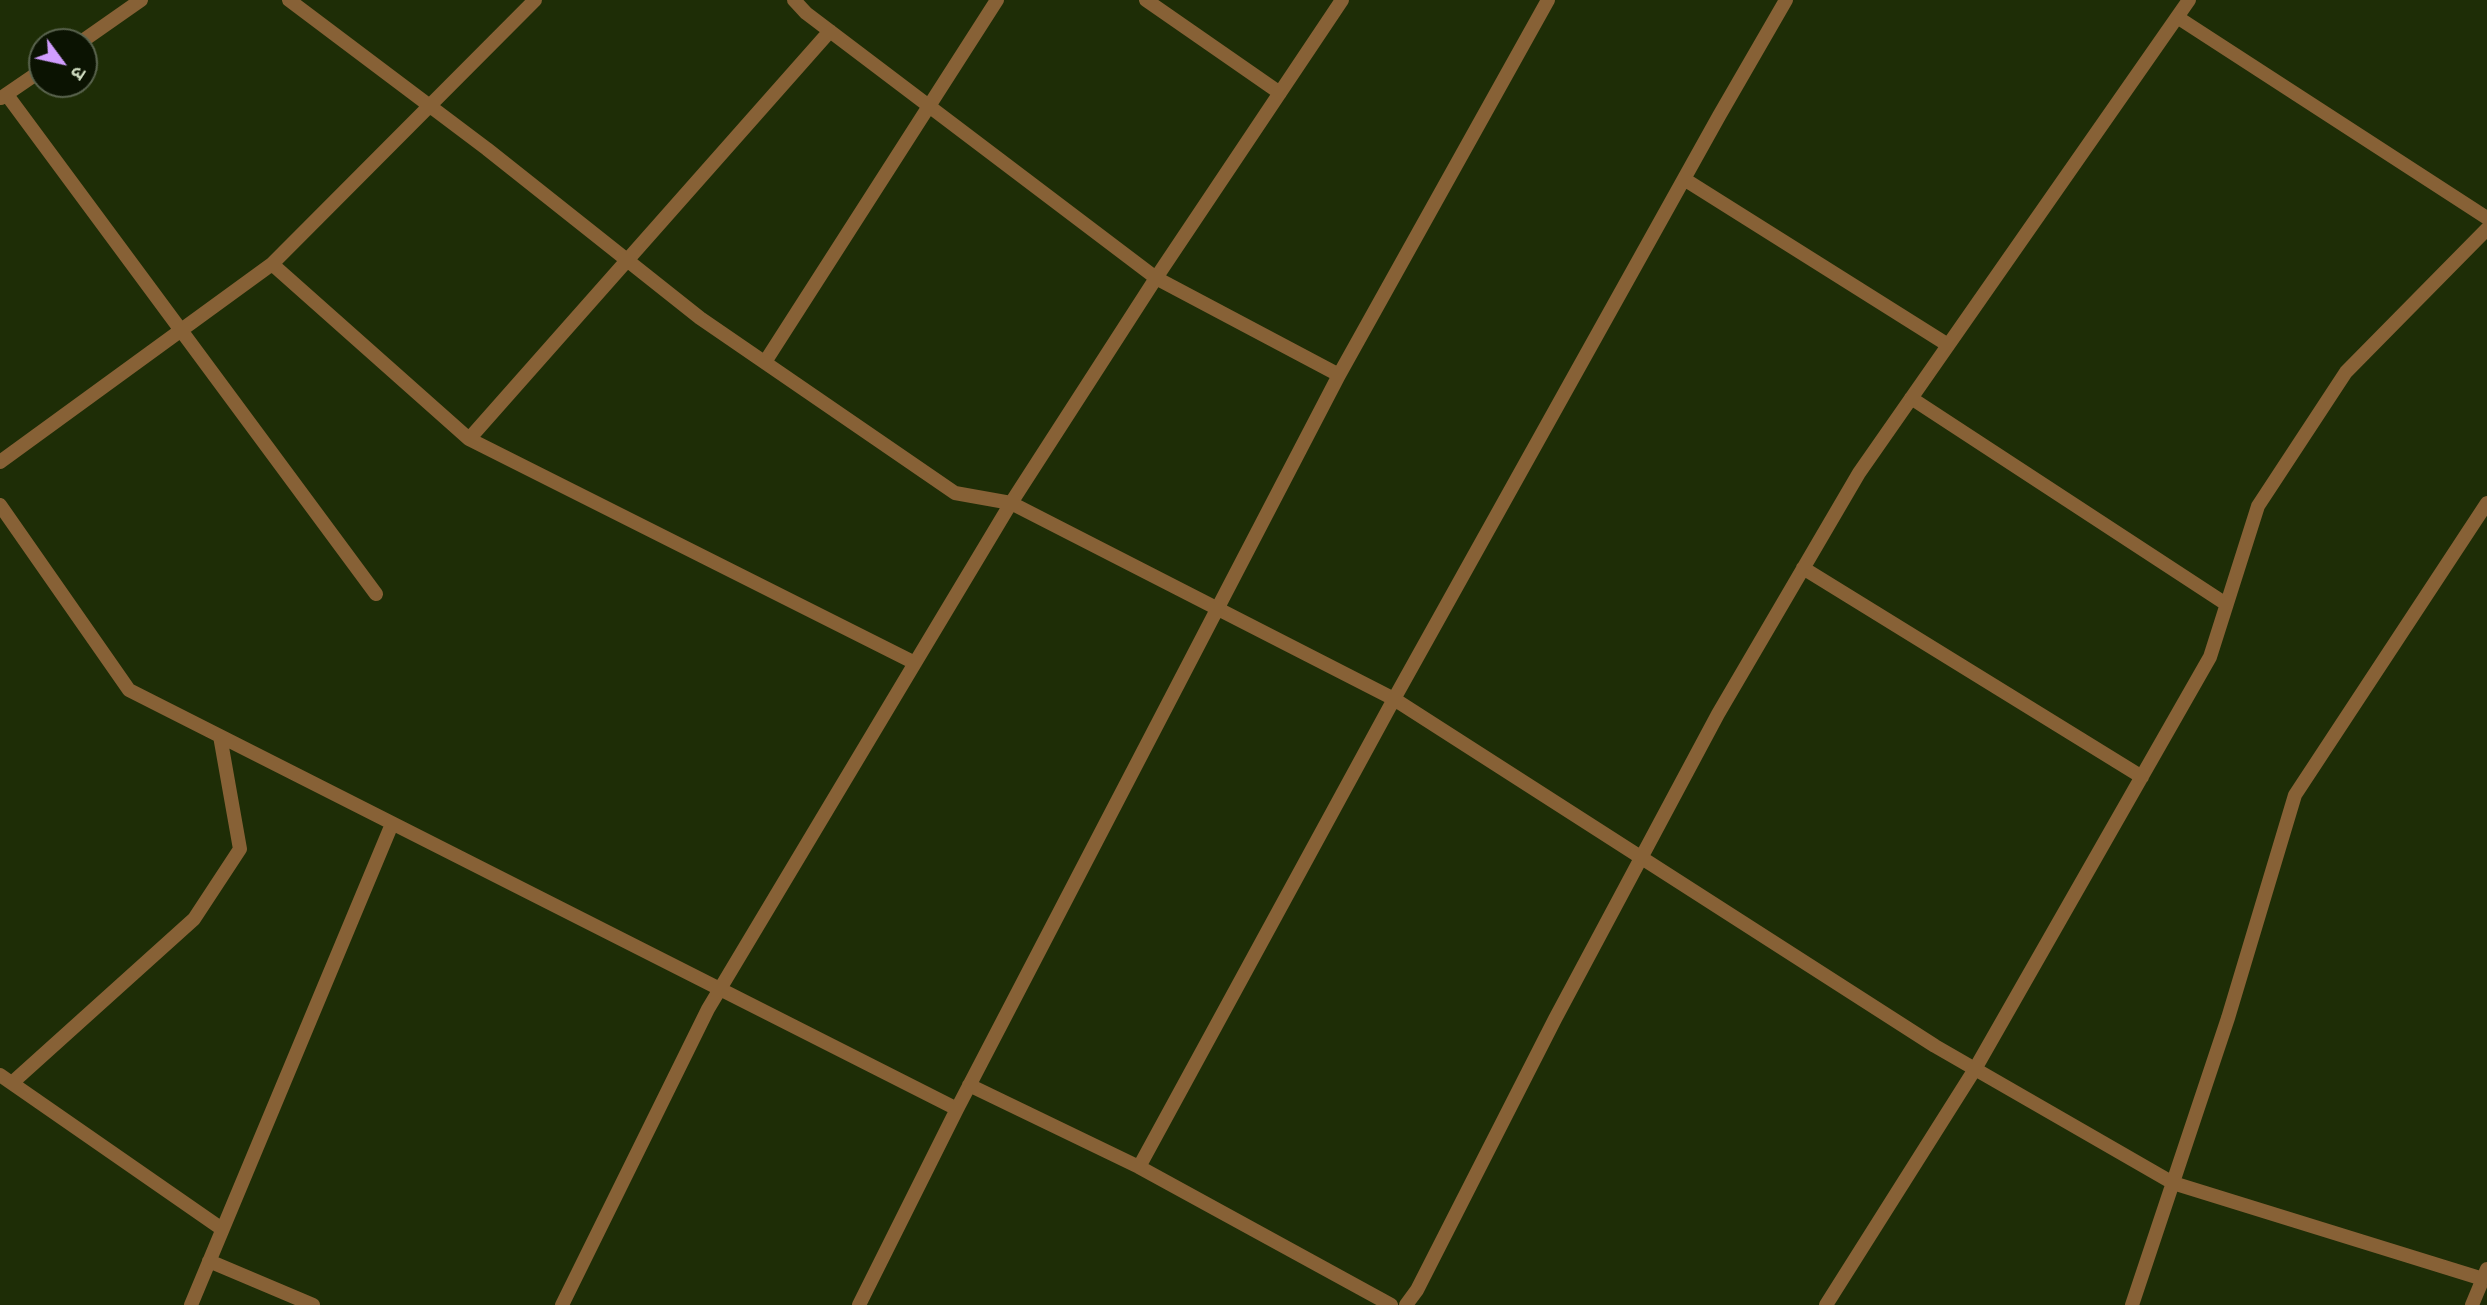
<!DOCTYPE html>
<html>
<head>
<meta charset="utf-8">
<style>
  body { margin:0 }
  #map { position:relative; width:2487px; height:1305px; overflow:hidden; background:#1e2d06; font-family:"IBM Plex Sans","Noto Sans Devanagari",sans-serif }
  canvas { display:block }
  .north { position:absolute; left:28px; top:28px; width:70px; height:70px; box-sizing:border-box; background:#0b1302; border:2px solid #59634d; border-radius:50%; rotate:123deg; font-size:19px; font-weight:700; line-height:28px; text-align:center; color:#cddabe }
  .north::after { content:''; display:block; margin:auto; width:24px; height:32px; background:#d19dfe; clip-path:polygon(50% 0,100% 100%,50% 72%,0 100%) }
</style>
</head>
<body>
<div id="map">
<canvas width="2487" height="1305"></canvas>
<div class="north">उ</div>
</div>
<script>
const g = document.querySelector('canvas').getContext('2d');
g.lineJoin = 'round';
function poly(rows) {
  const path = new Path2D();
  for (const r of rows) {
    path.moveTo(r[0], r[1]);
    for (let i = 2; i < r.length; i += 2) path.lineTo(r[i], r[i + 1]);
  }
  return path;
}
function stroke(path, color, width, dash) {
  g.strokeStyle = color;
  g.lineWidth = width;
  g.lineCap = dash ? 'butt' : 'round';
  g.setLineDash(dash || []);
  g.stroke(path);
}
stroke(poly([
  [289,0,487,149,700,318,955,493,1011,503,1394,699,1935,1046,2173,1183,2483,1279],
  [794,0,806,13,1156,278,1339,375],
  [1146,0,1280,93],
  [2177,17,2487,218],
  [81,42,141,0],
  [7,95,376,594],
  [1,98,42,70],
  [1684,179,1948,345],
  [272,264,535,0],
  [765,362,997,0],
  [1911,398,2226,604],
  [469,439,830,31],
  [0,462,272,264,469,439,915,663],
  [0,505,129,690,957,1109],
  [1803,568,2142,777],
  [0,1075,222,1229],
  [13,1082,194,919,240,849,220,736],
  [969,1085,1139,1167,1391,1305],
  [1139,1167,1394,699,1719,116,1786,0],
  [209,1261,313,1305],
  [191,1305,392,824],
  [562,1305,708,1009,915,663,1011,503,1156,278,1342,0],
  [859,1305,957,1109,1339,375,1548,0],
  [1406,1305,1417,1290,1555,1019,1718,714,1859,473,2189,0],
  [1826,1305,1975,1069,2210,657,2258,506,2346,372,2487,229],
  [2132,1305,2228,1018,2295,795,2487,503],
  [2472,1305,2487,1269]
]), '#876136', 14);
</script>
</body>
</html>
